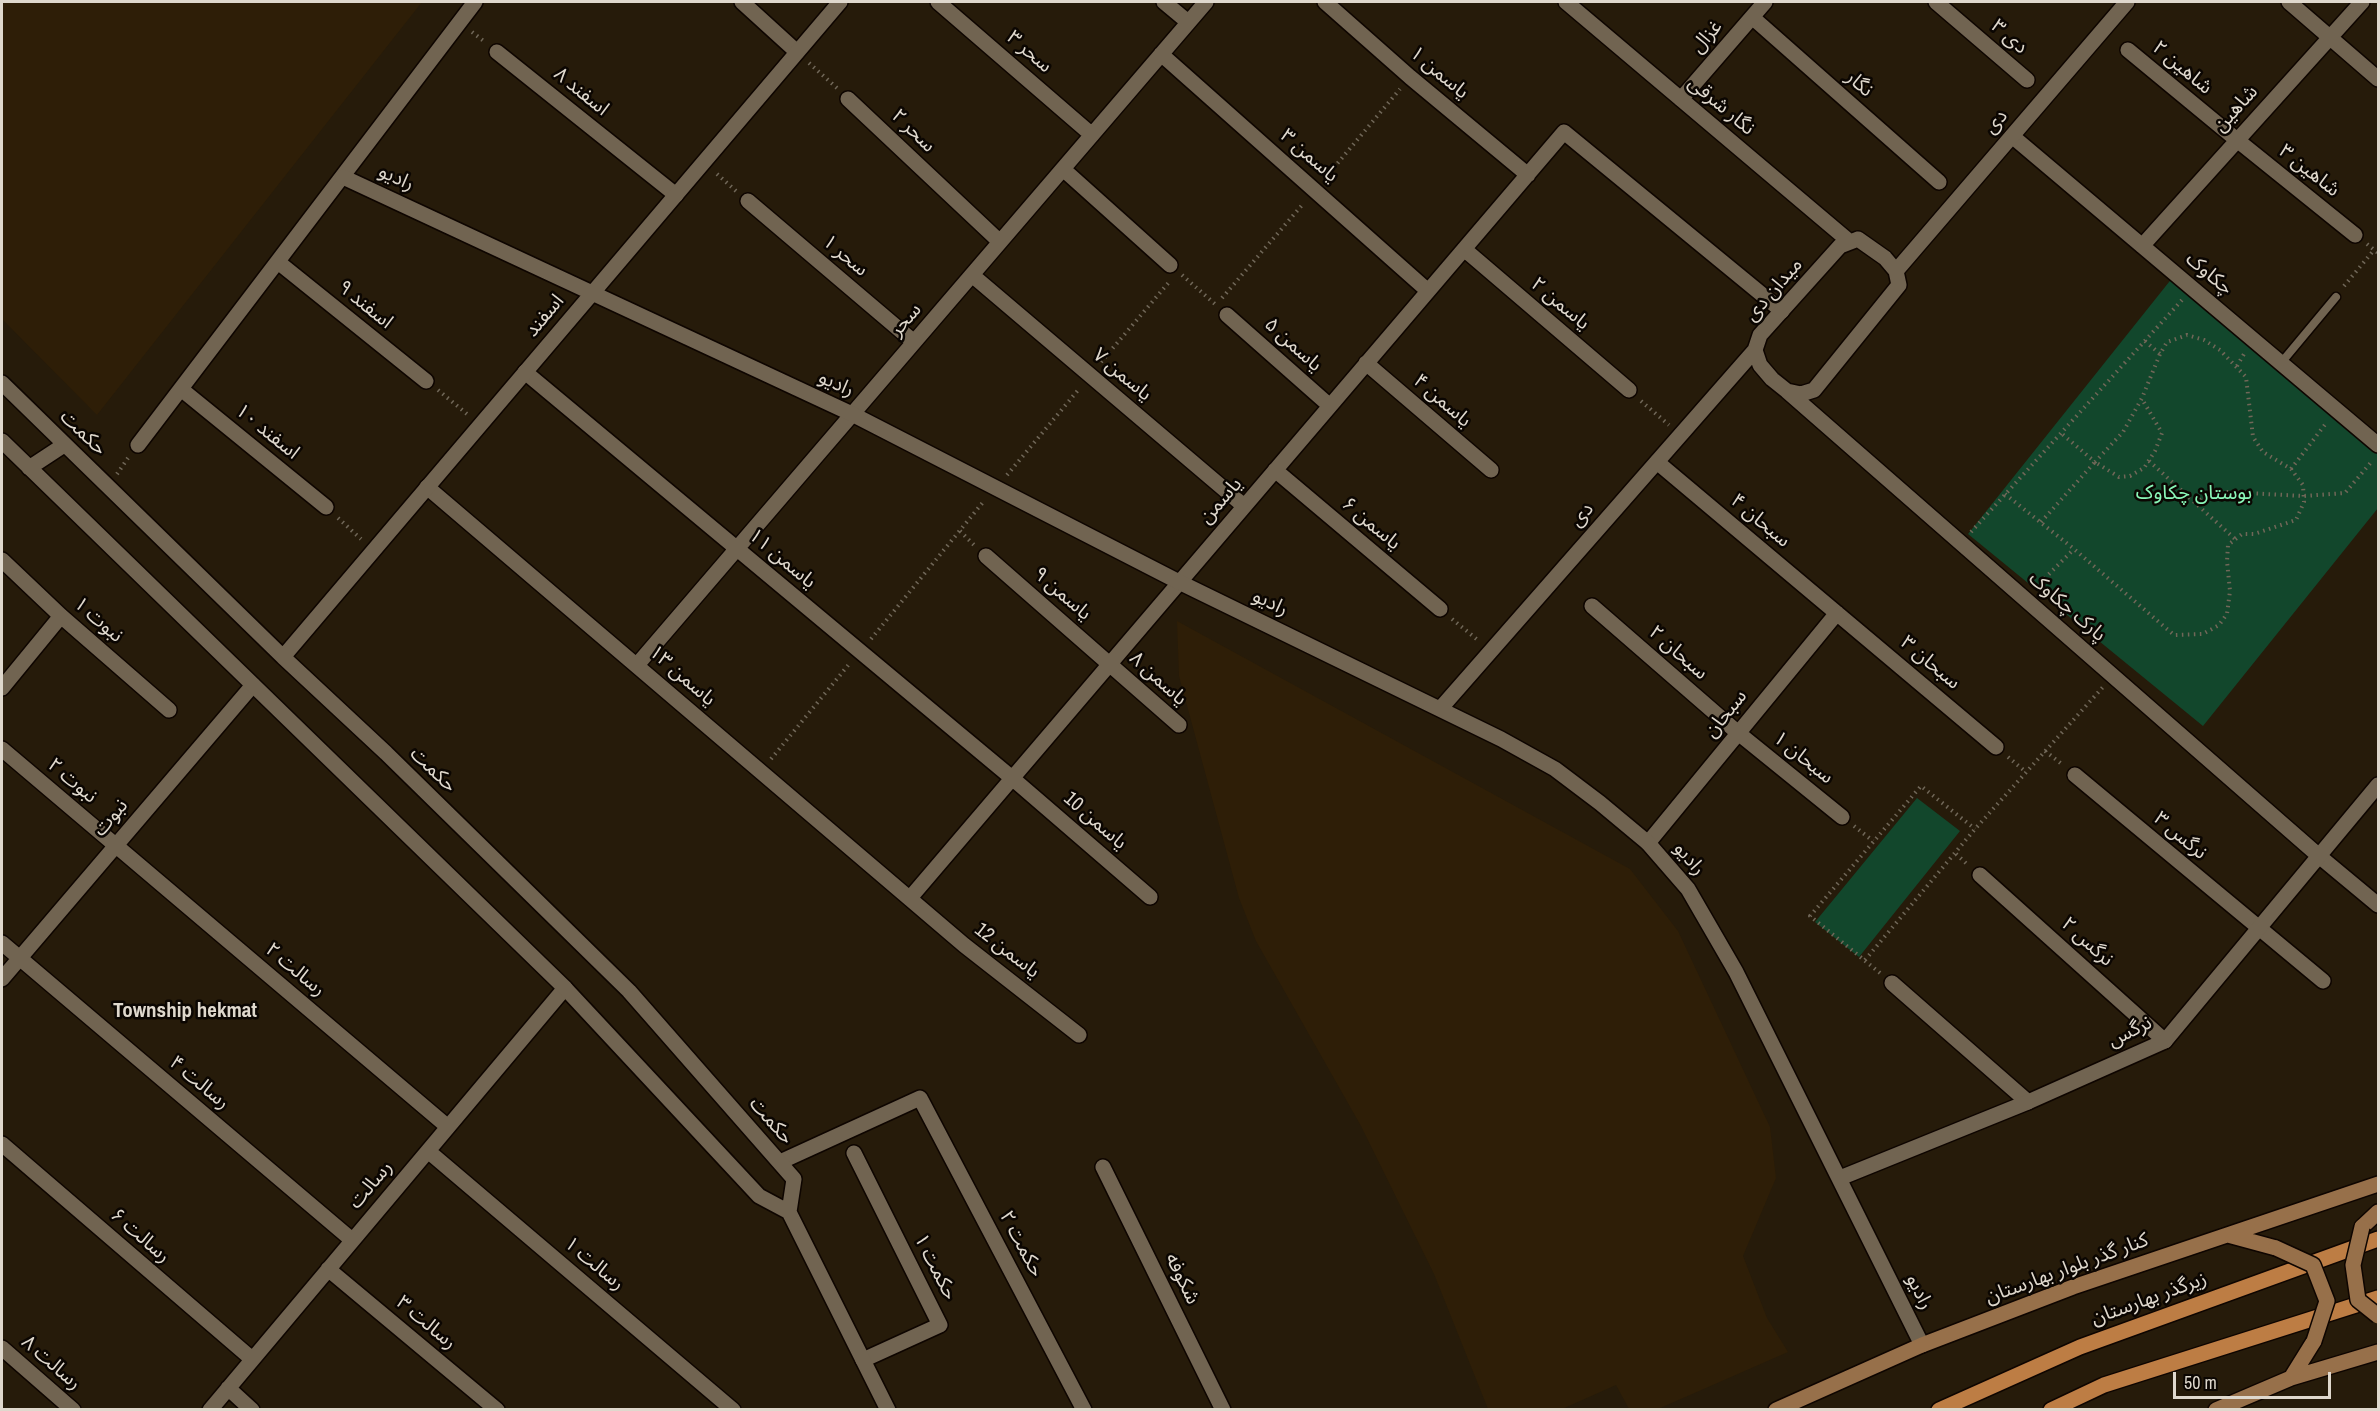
<!DOCTYPE html>
<html>
<head>
<meta charset="utf-8">
<style>
  body { margin:0 }
  #map { position:relative; width:2380px; height:1411px; overflow:hidden; background:#261b0a; font-family:"Archivo Narrow",sans-serif }
  canvas { display:block }
  .frame { position:absolute; inset:0; border:3px solid #dfd8cd; pointer-events:none }
  .scale { position:absolute; left:2173px; top:1372px; width:158px; height:27px; box-sizing:border-box; border:3px solid #dfd8cd; border-top:0; padding-left:8px; font-size:18px; line-height:21px; white-space:nowrap; color:#dfd8cd; -webkit-text-stroke:4px #0b0602; paint-order:stroke }
</style>
</head>
<body>
<div id="map">
<canvas width="2380" height="1411"></canvas>
<div class="frame"></div>
<div class="scale">50 m</div>
</div>
<script>
const g = document.querySelector('canvas').getContext('2d');
g.lineJoin = 'round';
function fillPath(path, color) {
  g.fillStyle = color;
  g.fill(path, 'evenodd');
}
function poly(rows) {
  const path = new Path2D();
  for (const r of rows) {
    path.moveTo(r[0], r[1]);
    for (let i = 2; i < r.length; i += 2) path.lineTo(r[i], r[i + 1]);
  }
  return path;
}
function stroke(path, color, width, dash) {
  g.strokeStyle = color;
  g.lineWidth = width;
  g.lineCap = dash ? 'butt' : 'round';
  g.setLineDash(dash || []);
  g.stroke(path);
}
function write(font, color, halo, rows, align = 'center') {
  g.font = font + ' "Archivo Narrow","Noto Sans Arabic",sans-serif';
  g.lineWidth = 5;
  g.setLineDash([]);
  g.textBaseline = 'middle';
  g.strokeStyle = halo;
  g.fillStyle = color;
  for (const [text, x, y, turn = 0] of rows) {
    g.save();
    g.translate(x, y);
    g.rotate((+turn || 0) * Math.PI / 180);
    g.textAlign = isNaN(turn) ? turn : align;
    if (halo) g.strokeText(text, 0, 0);
    g.fillText(text, 0, 0);
    g.restore();
  }
}
fillPath(poly([
  [2,2,422,2,97,415,2,319],
  [1177,621,1630,869,1678,931,1770,1127,1776,1178,1743,1256,1767,1318,1788,1352,1658,1409,1629,1409,1616,1385,1562,1409,1488,1409,1434,1274,1361,1126,1256,941,1239,898,1179,676]
]), '#2e1e07');
fillPath(poly([
  [2173,277,2378,450,2378,508,2203,726,1968,534],
  [1917,798,1960,831,1859,957,1815,922]
]), '#12472c');
const service = poly([
  [2281,363,2336,297]
]);
const minor = poly([
  [742,2,797,52],
  [938,2,1092,135],
  [1164,2,1188,22],
  [1325,2,1410,77,1528,175],
  [1936,2,2027,80],
  [2289,2,2378,79],
  [1752,17,1939,182],
  [2128,50,2237,140,2355,235],
  [497,52,676,195],
  [1161,54,1428,291],
  [848,99,1000,242],
  [1681,99,1765,2],
  [2012,136,2378,445],
  [1063,169,1170,265],
  [748,201,914,342],
  [2142,246,2362,2],
  [1464,249,1629,390],
  [278,262,426,381],
  [972,275,1244,506],
  [1227,315,1330,406],
  [1366,363,1491,470],
  [525,372,1012,778,1150,897],
  [181,389,326,507],
  [138,445,475,2],
  [1657,462,1996,747],
  [1275,470,1440,609],
  [427,487,964,945,1079,1035],
  [986,556,1179,725],
  [2,560,61,616,169,710],
  [1592,606,1737,732,1842,817],
  [637,665,1206,2],
  [2,688,61,616],
  [2,749,448,1127],
  [2075,775,2323,981],
  [1648,843,1837,613],
  [2319,856,2378,905],
  [1980,875,2165,1041],
  [910,898,1564,132,1782,311],
  [2,943,352,1240],
  [2,979,253,685],
  [1892,983,2028,1102],
  [2,1144,252,1359],
  [428,1151,733,1410],
  [854,1153,940,1325,863,1360],
  [780,1162,920,1098,1084,1410],
  [1103,1167,1223,1410],
  [328,1269,497,1410],
  [2,1348,73,1410],
  [228,1388,252,1410],
  [210,1410,565,988]
]);
const tertiary = poly([
  [1566,2,1850,242],
  [343,177,852,414,1179,582,1501,739,1555,769,1600,803,1648,843,1688,889,1736,972,1922,1345],
  [1858,239,1885,258,1896,271,1899,285,1814,390,1801,394,1787,391,1772,379,1760,365,1755,350,1760,335,1840,246,1858,239],
  [1896,271,2127,2],
  [2,383,283,657,386,753,629,991,794,1179,789,1212],
  [1787,391,2319,856],
  [2,441,565,988,759,1196,789,1212,888,1410],
  [29,468,64,445],
  [283,657,840,2],
  [1440,709,1755,350],
  [1840,1178,2028,1102,2165,1041,2378,785]
]);
const secondary = poly([
  [2362,1227,2378,1212],
  [2228,1235,2276,1248],
  [2291,1378,2314,1341],
  [1776,1410,1922,1345,2073,1287,2378,1184],
  [2216,1410,2291,1378,2378,1352]
]);
const primary = poly([
  [1939,1410,2080,1347,2378,1239],
  [2051,1410,2104,1385,2378,1298]
]);
stroke(service, '#0e0500', 11);
stroke(minor, '#0e0500', 18);
stroke(tertiary, '#0e0500', 18);
stroke(secondary, '#0e0500', 18);
stroke(primary, '#0e0500', 18);
stroke(poly([
  [472,32,485,42],
  [809,63,837,88],
  [717,174,736,191],
  [1326,177,1400,89],
  [2367,244,2378,253],
  [1182,275,1215,304],
  [2344,286,2374,250],
  [1222,298,1303,204],
  [2145,341,2160,354],
  [1101,362,1170,281],
  [2237,366,2244,354],
  [438,390,467,414],
  [1641,401,1669,425],
  [2149,461,2235,539],
  [2291,469,2327,422],
  [117,474,128,458],
  [1007,475,1079,389],
  [2005,494,2074,549,2174,635,2203,634,2219,625,2227,614,2230,591,2227,561,2228,545,2242,534,2254,534,2296,520,2304,502,2303,485,2291,469,2263,452,2253,437,2246,377,2220,350,2204,340,2187,335,2167,342,2160,354,2142,398,2123,432,2095,462,2061,433],
  [2196,504,2209,491,2304,496,2345,493,2373,460],
  [338,518,361,539],
  [2041,522,2095,462,2119,477,2130,476,2144,468,2155,451,2162,433,2142,399],
  [960,531,974,545],
  [1971,532,2182,300],
  [2036,587,2074,549],
  [1452,619,1479,641],
  [871,639,984,501],
  [2045,751,2063,765],
  [2008,757,2026,772],
  [771,759,850,663],
  [1854,826,1873,841],
  [1956,854,1968,865],
  [1865,960,1975,829,2103,687],
  [1880,973,1810,916,1921,786,1975,829]
]), '#706758', 4, [1.5, 4.5]);
stroke(service, '#716451', 8);
stroke(minor, '#716451', 15);
stroke(tertiary, '#716451', 15);
stroke(secondary, '#97704a', 15);
stroke(primary, '#bd7d44', 15);
const secondaryBridge = poly([
  [2362,1227,2353,1265,2358,1300,2378,1316],
  [2276,1248,2313,1265,2327,1301,2314,1341]
]);
stroke(secondaryBridge, '#0e0500', 18, []);
stroke(secondaryBridge, '#97704a', 15);
write('20px', '#dfd8cd', '#0b0602', [
  ["غزال",1707,37,-49],
  ["دی ۳",2009,37,41],
  ["سحر ۳",1029,52,41],
  ["شاهین ۲",2182,68,40],
  ["یاسمن ۱",1439,73,40],
  ["نگار",1859,84,41],
  ["اسفند ۸",581,92,39],
  ["نگار شرقی",1721,106,40],
  ["شاهین",2236,109,-48],
  ["دی",1996,122,-49],
  ["سحر ۲",913,131,44],
  ["یاسمن ۳",1309,156,41],
  ["شاهین ۳",2309,171,38],
  ["رادیو",396,178,25],
  ["سحر ۱",845,256,40],
  ["چکاوک",2209,274,40],
  ["میدان دی",1774,290,-49],
  ["یاسمن ۲",1560,304,40],
  ["اسفند ۹",365,305,39],
  ["اسفند",545,316,-50],
  ["سحر",906,320,-49],
  ["یاسمن ۵",1293,345,42],
  ["یاسمن ۷",1122,375,40],
  ["رادیو",836,384,25],
  ["یاسمن ۴",1442,401,41],
  ["اسفند ۱۰",267,432,39],
  ["حکمت",83,433,44],
  ["یاسمن",1221,501,-49],
  ["دی",1582,515,-49],
  ["سبحان ۴",1760,521,40],
  ["یاسمن ۶",1371,524,40],
  ["یاسمن ۱۱",782,559,40],
  ["یاسمن ۹",1062,594,41],
  ["رادیو",1270,603,26],
  ["پارک چکاوک",2067,607,41],
  ["نبوت ۱",98,620,41],
  ["سبحان ۲",1678,653,41],
  ["سبحان ۳",1930,663,40],
  ["یاسمن ۱۳",682,676,41],
  ["یاسمن ۸",1158,679,42],
  ["سبحان",1726,714,-51],
  ["سبحان ۱",1803,758,39],
  ["حکمت",433,770,44],
  ["نبوت ۲",72,781,40],
  ["نبوت",111,818,-50],
  ["یاسمن 10",1095,821,41],
  ["نرگس ۳",2180,836,40],
  ["رادیو",1689,859,50],
  ["نرگس ۲",2087,942,42],
  ["یاسمن 12",1007,951,38],
  ["رسالت ۲",295,970,40],
  ["نرگس",2130,1032,-26],
  ["رسالت ۴",199,1083,40],
  ["حکمت",771,1121,49],
  ["رسالت",371,1185,-50],
  ["رسالت ۶",140,1236,41],
  ["حکمت ۲",1021,1244,62],
  ["رسالت ۱",594,1264,40],
  ["حکمت ۱",935,1267,63],
  ["کنار گذر بلوار بهارستان",2067,1269,-20],
  ["شکوفه",1182,1279,64],
  ["رادیو",1919,1292,64],
  ["زیرگذر بهارستان",2149,1299,-20],
  ["رسالت ۳",426,1323,40],
  ["رسالت ۸",51,1363,41]
]);
write('20px', '#8bf8b9', '#0b0602', [
  ["بوستان چکاوک",2194,494]
]);
write('bold 21px', '#dfd8cd', '#0b0602', [
  ["Township hekmat",185,1011]
]);
</script>
</body>
</html>
